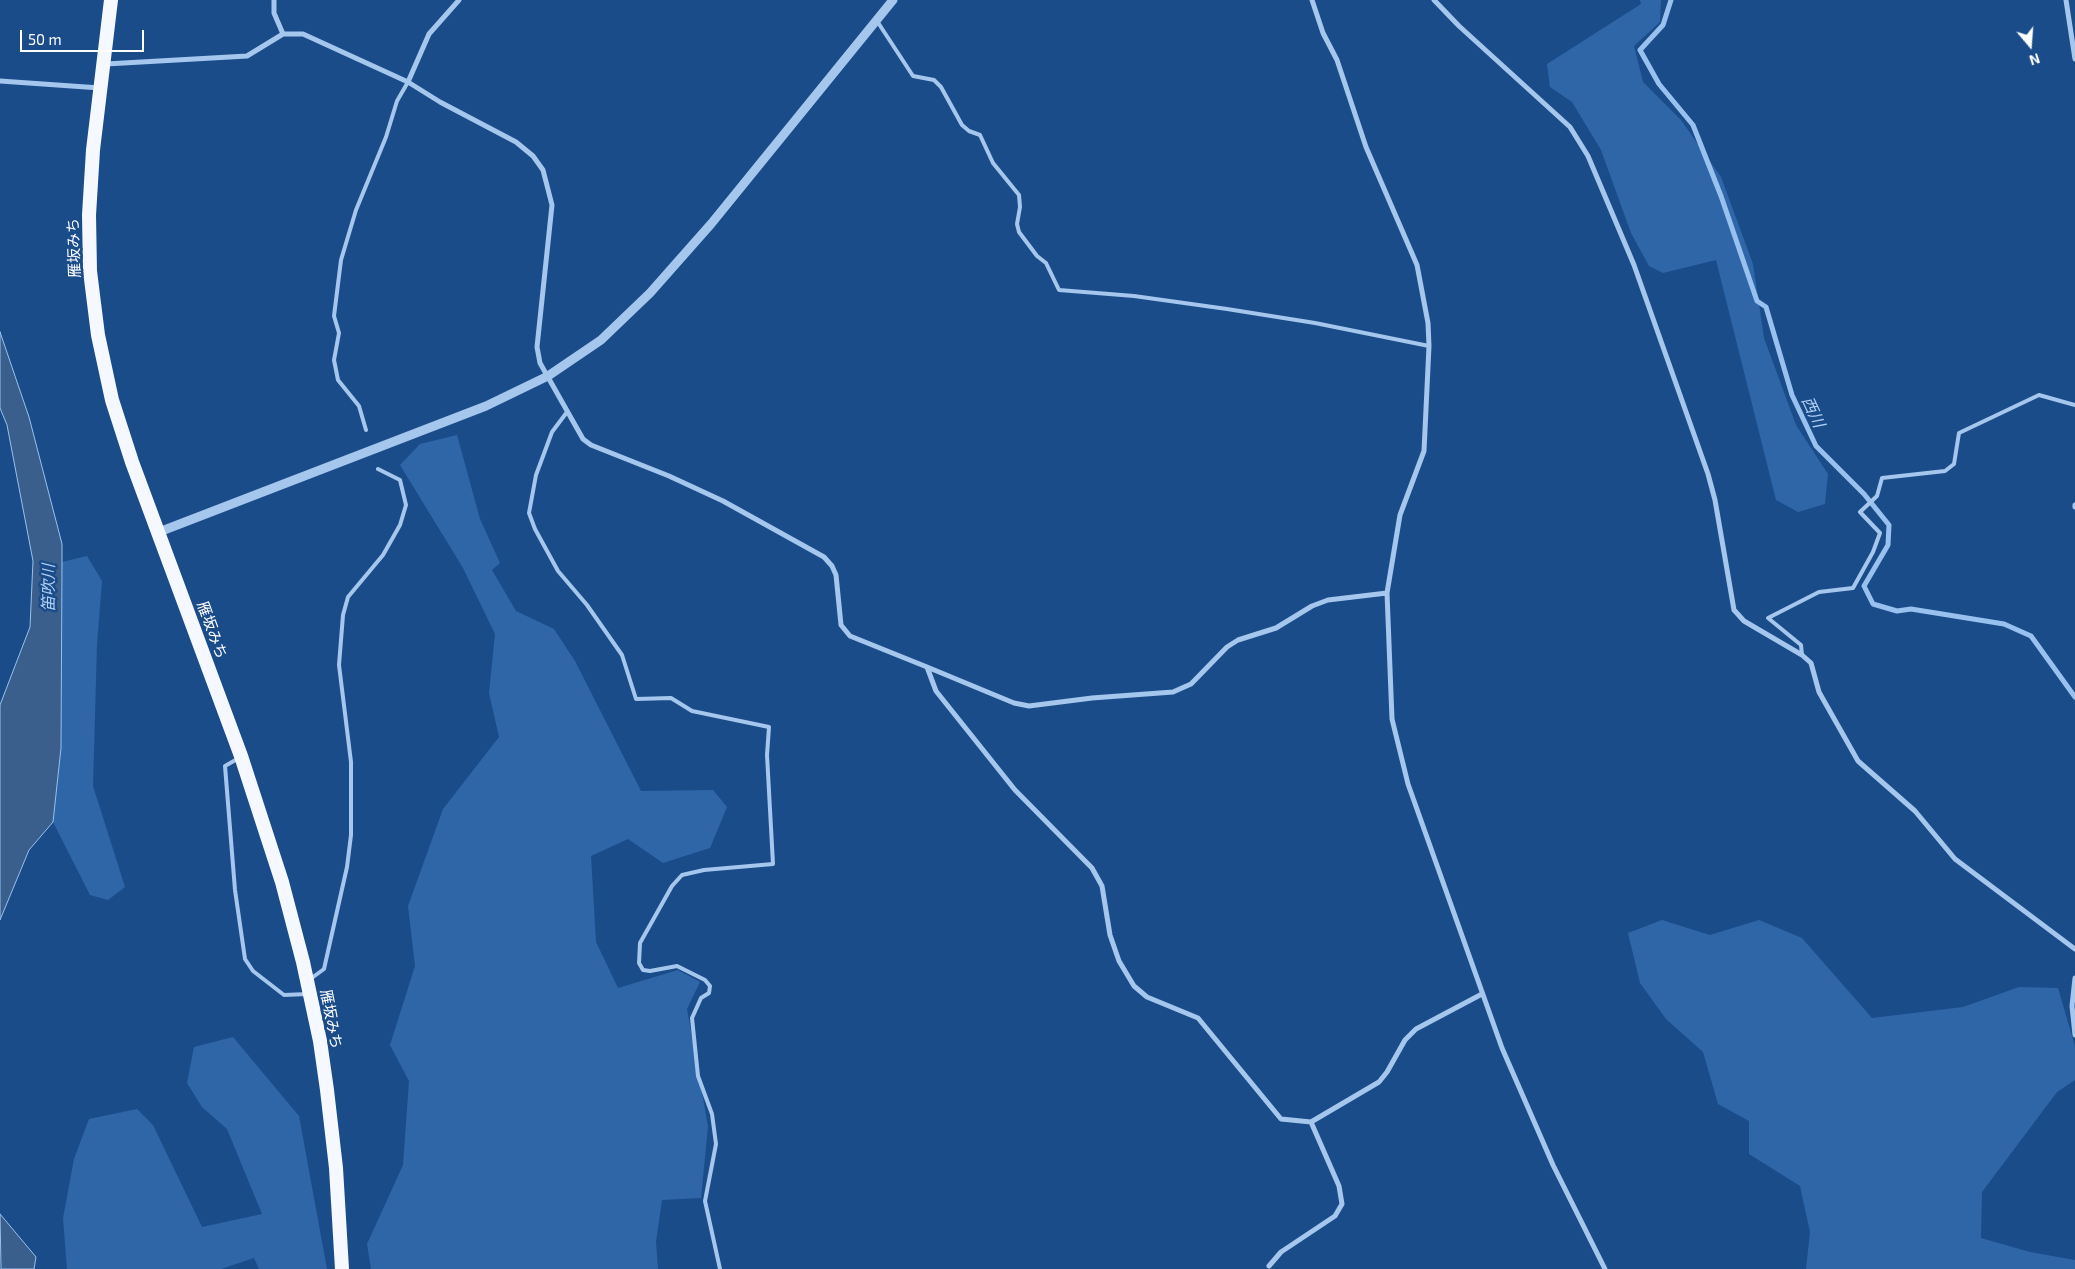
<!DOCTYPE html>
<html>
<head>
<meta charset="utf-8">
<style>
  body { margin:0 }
  #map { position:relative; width:2075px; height:1269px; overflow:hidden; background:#1b4c8a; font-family:"Exo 2",sans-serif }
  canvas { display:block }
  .north { position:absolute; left:2005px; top:20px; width:50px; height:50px; -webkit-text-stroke:4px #1b4c8a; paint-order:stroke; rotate:162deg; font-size:14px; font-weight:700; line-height:20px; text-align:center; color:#fff }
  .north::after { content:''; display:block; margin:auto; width:18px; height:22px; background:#fff; clip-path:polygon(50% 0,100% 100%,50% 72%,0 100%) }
  .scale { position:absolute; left:20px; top:30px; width:124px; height:22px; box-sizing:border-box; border:2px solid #fff; border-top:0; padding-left:6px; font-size:15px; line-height:18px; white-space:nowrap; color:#fff; -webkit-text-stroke:4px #1b4c8a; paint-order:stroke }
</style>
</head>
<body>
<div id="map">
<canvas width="2075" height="1269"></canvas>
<div class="north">N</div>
<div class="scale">50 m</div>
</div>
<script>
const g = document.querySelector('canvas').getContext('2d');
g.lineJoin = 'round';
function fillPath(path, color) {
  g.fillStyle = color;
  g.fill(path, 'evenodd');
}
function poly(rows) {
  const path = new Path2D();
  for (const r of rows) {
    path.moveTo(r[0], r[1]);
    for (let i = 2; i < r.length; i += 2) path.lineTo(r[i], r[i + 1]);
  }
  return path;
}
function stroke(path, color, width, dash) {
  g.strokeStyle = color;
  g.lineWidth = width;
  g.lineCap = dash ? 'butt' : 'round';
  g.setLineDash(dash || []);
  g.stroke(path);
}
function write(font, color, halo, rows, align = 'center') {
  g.font = font + ' "Exo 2","Noto Sans JP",sans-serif';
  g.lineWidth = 5;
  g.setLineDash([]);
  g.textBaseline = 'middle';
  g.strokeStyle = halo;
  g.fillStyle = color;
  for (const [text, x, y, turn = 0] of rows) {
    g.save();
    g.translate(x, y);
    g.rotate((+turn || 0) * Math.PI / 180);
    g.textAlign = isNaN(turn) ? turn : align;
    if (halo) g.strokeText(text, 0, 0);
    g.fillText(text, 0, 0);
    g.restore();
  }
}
fillPath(poly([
  [1640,0,1661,0,1660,22,1634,46,1643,82,1681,120,1721,177,1753,264,1764,338,1796,425,1828,474,1825,504,1798,512,1776,500,1716,260,1663,273,1649,266,1631,233,1601,150,1572,102,1550,87,1547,64,1641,4],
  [457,435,480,519,500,563,492,570,516,611,554,629,575,661,641,791,713,790,727,807,710,848,663,863,628,839,591,856,596,942,618,988,678,970,700,982,687,1009,708,1126,701,1198,662,1200,656,1242,658,1269,371,1269,367,1244,403,1165,409,1081,390,1045,415,966,408,906,443,809,499,737,489,693,495,634,463,568,400,465,420,444],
  [87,556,102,581,97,645,93,786,125,887,108,900,90,895,53,822,61,748,62,562],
  [1662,920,1710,935,1759,920,1802,938,1872,1018,1963,1007,2019,987,2058,988,2075,1046,2075,1080,2057,1092,1982,1192,1981,1238,2030,1252,2075,1260,2075,1269,1806,1269,1810,1232,1800,1186,1749,1154,1749,1121,1718,1104,1703,1052,1666,1019,1640,983,1628,933],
  [233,1037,299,1116,327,1269,259,1269,254,1258,221,1269,67,1269,63,1218,74,1159,89,1119,137,1109,153,1125,202,1227,262,1214,227,1129,202,1107,187,1083,194,1047]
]), '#2e66a8');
const water = poly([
  [0,332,29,417,62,544,62,562,61,748,53,822,29,850,0,920,0,705,30,627,33,561,7,425,0,408,0,332],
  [0,1214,36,1257,34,1269,1,1269,0,1214]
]);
fillPath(water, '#3b5f8c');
stroke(water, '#98c1ef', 1);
stroke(poly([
  [1671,0,1663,25,1640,50,1659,84,1693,125,1721,196,1757,301,1766,307,1792,395,1816,446,1864,494,1889,525,1888,545,1864,586,1873,604,1897,611,1911,609,2004,624,2031,636,2075,697]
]), '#98c1ef', 5);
stroke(poly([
  [877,21,913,76,934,80,941,87,962,125,969,131,980,135,993,163,1019,195,1020,207,1017,224,1019,232,1037,256,1046,263,1059,290,1134,296,1227,309,1315,323,1429,346],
  [567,412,552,432,536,475,529,513,535,529,558,571,587,605,622,655,636,699,671,698,692,711,769,727,767,755,773,864,704,870,682,875,672,886,640,943,639,963,643,970,650,971,677,966,705,980,710,986,709,993,701,998,692,1018,698,1076,712,1114,716,1144,705,1201,720,1269],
  [366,430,359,406,338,380,334,360,339,333,334,316,341,260,356,210,386,137,397,101,408,82],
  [1802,655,1801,645,1768,618,1819,592,1853,588,1873,552,1880,533,1860,512,1877,496,1882,478,1945,471,1954,464,1959,433,2039,395,2075,405],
  [239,758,225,766,235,890,245,959,253,971,284,995,308,994],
  [309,980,324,969,347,867,351,835,351,762,339,665,343,615,348,597,383,555,400,525,406,505,400,480,378,469]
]), '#a5c6ed', 4);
stroke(poly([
  [274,0,274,13,283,34],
  [1312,0,1323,33,1337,60,1366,147,1417,265,1428,323,1429,346,1424,451,1400,515,1387,593,1392,719,1408,784,1502,1048,1553,1165,1605,1269],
  [1434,0,1459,26,1570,127,1588,156,1634,265,1708,474,1715,500,1734,610,1744,621,1802,655,1811,663,1819,692,1858,761,1915,811,1955,859,2075,949],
  [2066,0,2075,59],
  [106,64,247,56,283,34,303,34,408,82,440,102,516,142,533,156,543,170,552,205,537,347,540,363,583,439,591,445,669,476,723,501,824,557,832,566,836,575,841,625,850,636,927,667,936,691,1015,790,1092,868,1102,886,1110,935,1119,961,1134,986,1147,997,1198,1018,1281,1119,1311,1122,1379,1082,1387,1072,1405,1040,1416,1029,1482,994],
  [0,81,100,88],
  [408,82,429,34,459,0],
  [2075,505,2075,507],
  [927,667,1014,703,1029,706,1092,698,1173,692,1191,684,1227,647,1238,640,1276,628,1312,606,1328,600,1387,593],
  [2075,978,2072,1006,2075,1035],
  [1269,1266,1281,1252,1335,1216,1342,1204,1339,1186,1311,1122]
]), '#a5c6ed', 5);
stroke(poly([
  [159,532,486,406,548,376,601,340,650,293,711,224,893,0]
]), '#a5c6ed', 9);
stroke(poly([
  [111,0,93,150,89,215,90,271,98,335,112,400,132,462,241,756,282,882,303,962,320,1041,327,1090,336,1168,342,1269]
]), '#f5f9ff', 14);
write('15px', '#fff', '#1b4c8a', [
  ["雁坂みち",74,248,-92],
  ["雁坂みち",212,630,70],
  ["雁坂みち",331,1019,79]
]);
write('italic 16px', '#b1d0f4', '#1b4c8a', [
  ["西川",1813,412,65],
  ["笛吹川",49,588,-90]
]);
</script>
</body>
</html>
